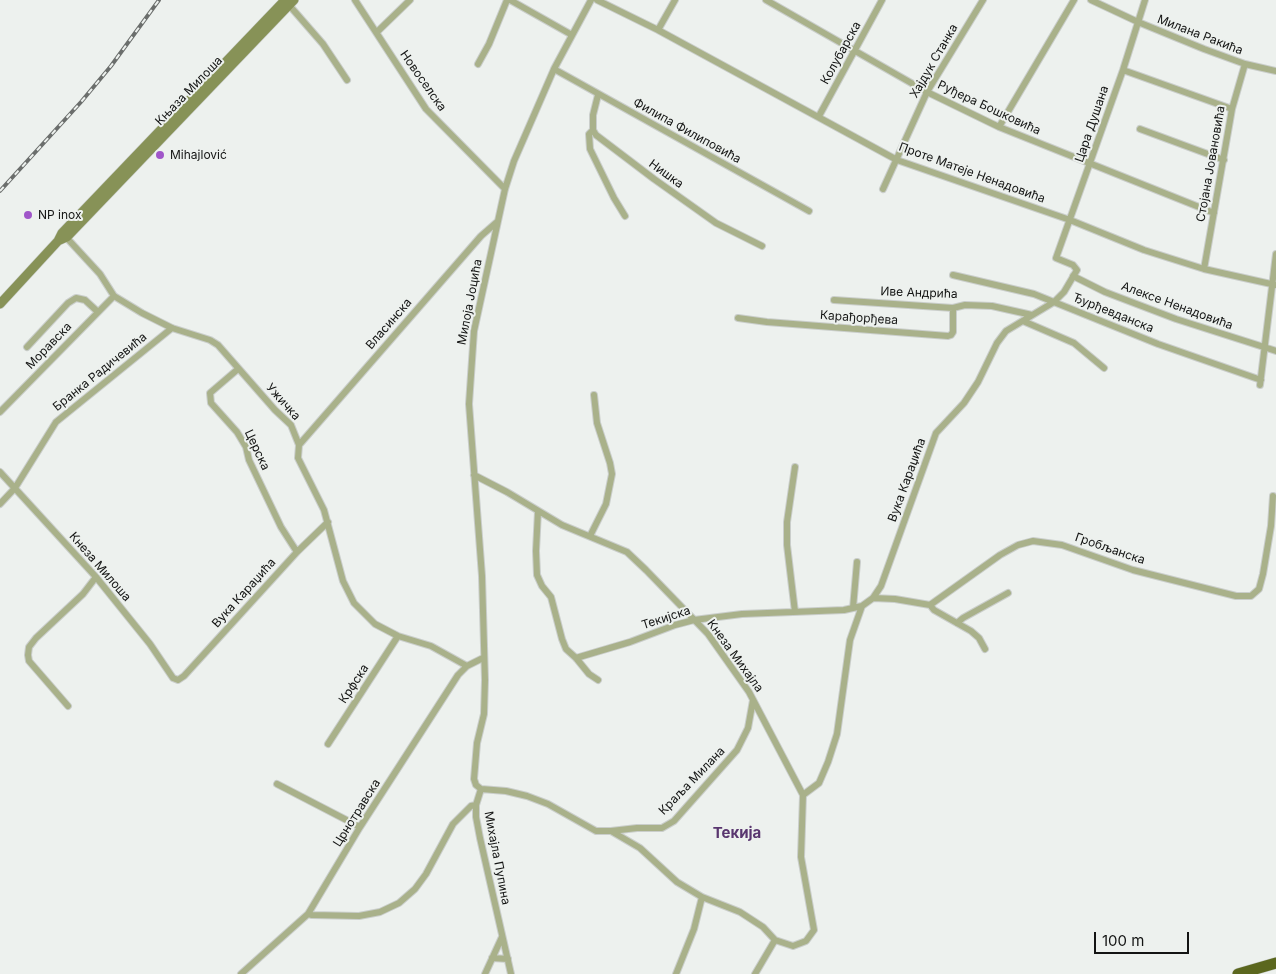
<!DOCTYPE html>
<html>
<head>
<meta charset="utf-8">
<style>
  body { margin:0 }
  #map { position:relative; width:1276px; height:974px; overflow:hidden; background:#edf1ee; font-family:Inter,sans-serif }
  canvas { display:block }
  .scale { position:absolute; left:1094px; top:932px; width:95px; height:22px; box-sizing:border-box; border:2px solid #131413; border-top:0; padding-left:6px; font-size:15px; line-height:18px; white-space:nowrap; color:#131413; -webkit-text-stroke:4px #edf1ee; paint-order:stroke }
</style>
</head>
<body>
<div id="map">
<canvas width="1276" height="974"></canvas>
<div class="scale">100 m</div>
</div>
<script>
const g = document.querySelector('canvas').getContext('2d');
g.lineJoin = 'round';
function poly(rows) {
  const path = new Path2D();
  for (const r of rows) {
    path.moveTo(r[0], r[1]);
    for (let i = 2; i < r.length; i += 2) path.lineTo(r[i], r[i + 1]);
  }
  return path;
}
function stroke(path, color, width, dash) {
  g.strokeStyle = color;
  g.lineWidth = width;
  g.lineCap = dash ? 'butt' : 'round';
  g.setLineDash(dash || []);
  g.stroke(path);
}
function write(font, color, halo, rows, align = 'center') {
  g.font = font + ' Inter,sans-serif';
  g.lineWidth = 4;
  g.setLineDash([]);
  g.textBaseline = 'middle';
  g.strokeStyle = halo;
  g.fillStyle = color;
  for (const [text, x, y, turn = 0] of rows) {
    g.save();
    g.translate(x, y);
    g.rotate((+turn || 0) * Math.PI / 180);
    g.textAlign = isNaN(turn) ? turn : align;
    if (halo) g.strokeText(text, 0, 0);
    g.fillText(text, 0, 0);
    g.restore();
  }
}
const minor = poly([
  [355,0,426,109,505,189],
  [510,0,572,35],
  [597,0,658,30,897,160,1070,220,1144,250,1204,269,1276,285],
  [766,0,927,92,999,127,1214,213],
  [1091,0,1138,22,1204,49,1245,64,1276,71],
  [289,5,323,44,347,80],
  [658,30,675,0],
  [377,32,410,0],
  [478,64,489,44,507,0],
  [554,69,809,211],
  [1123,70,1232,109],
  [598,95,593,115,593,130,596,135,654,179,716,223,762,246],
  [819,116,882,0],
  [999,127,1074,0],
  [1140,129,1224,160],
  [593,130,589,134,590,149,614,198,625,216],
  [883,189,927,92,983,0],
  [65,236,100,274,114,296,142,313,172,328,210,340,218,345,275,410,291,425,299,445,298,458,324,510,343,581,354,603,375,624,398,636,431,646,467,666],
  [1204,269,1232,109,1245,64],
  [953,275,1034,294,1158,344,1261,380],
  [1073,276,1105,292,1176,319,1276,351],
  [834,300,953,308,965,305,992,306,1032,315],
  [738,318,767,322,948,336,951,335,953,332,953,308],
  [1023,321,1074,343,1104,368],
  [27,347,68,303,76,298,85,300,98,312],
  [238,369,210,393,211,403,237,432,246,447,249,460,281,527,297,552],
  [1260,385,1276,254],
  [0,412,114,296],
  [299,445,481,236,497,222],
  [0,472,96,577,150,644,173,678,178,680,184,676,297,552,328,522],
  [474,475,507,492,562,525,627,552,646,570,708,634,749,692,803,795,801,857,814,930,806,941,793,946,775,940,763,927,740,912,702,897,677,882,640,848,611,831,596,831,548,804,527,796,506,791,481,789],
  [0,504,15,488,56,422,172,328],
  [538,511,536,551,537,575,542,586,551,597,562,639,566,649,576,658,589,674,598,680],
  [590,536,606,504,612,474,610,463,597,423,594,395],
  [873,598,895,599,930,605,1000,555,1018,545,1033,541,1062,545,1133,570,1236,596,1251,596,1259,589,1263,574,1271,526,1273,496],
  [930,605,934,610,971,631,979,638,985,649],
  [853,608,857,562],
  [795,612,787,545,787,522,795,467],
  [957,623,963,618,1008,593],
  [576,658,630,642,675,625,694,620,742,614,844,610,862,606,873,598,881,586,936,433,964,403,978,382,997,343,1006,331,1054,302,1064,292,1077,270,1073,265,1056,258,1123,70,1145,0],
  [68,706,29,661,28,655,29,647,36,638,83,594,96,577],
  [328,744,398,636],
  [277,784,360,827],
  [803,795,819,783,828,762,837,734,850,640,862,606],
  [611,831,637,828,662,828,674,821,737,750,748,728,753,700],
  [308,914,312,915,359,916,380,912,399,903,415,889,426,874,453,824,471,806,476,805],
  [492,958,508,959],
  [241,974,308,914,360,827,458,675,467,666,483,658],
  [485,974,502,937],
  [511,974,480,838,476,817,476,805,481,789,476,785,474,779,477,743,484,714,485,680,482,576,469,404,474,331,505,189,514,161,554,69,591,0],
  [676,974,694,929,702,897],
  [755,974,775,940]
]);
const secondary = poly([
  [58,241,67,237,294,0],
  [0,304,58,241,62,233,285,0]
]);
const motorway = poly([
  [1238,974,1276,963]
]);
stroke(minor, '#cacecb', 8);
stroke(secondary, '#cacecb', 10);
stroke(motorway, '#cacecb', 12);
stroke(minor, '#a9b18a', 6);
stroke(secondary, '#879257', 9);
stroke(motorway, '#5b671e', 11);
const rail = poly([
  [0,191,81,102,111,66,159,0]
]);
stroke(rail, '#6b6e6c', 4);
stroke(rail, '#edf1ee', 2, [5.5]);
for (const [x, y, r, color] of [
  [160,155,5,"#a056c9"],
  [28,215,5,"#a056c9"]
]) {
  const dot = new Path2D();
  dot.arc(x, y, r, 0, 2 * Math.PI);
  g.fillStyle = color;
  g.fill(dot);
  stroke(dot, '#edf1ee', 2);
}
write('12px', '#131413', '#edf1ee', [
  ["Милана Ракића",1200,35,21],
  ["Колубарска",841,53,-61],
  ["Хајдук Станка",934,61,-60],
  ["Новоселска",423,81,55],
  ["Књаза Милоша",189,91,-46],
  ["Руђера Бошковића",989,108,25],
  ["Цара Душана",1092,124,-71],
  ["Филипа Филиповића",687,131,29],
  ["Стојана Јовановића",1211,164,-80],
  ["Проте Матеје Ненадовића",972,173,20],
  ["Нишка",666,174,36],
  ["Иве Андрића",919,293,2],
  ["Милоја Јоцића",470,302,-79],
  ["Алексе Ненадовића",1177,306,20],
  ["Ђурђевданска",1113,313,22],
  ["Карађорђева",859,318,4],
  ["Власинска",389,324,-49],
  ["Моравска",49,346,-46],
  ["Бранка Радичевића",100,372,-39],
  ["Ужичка",283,402,48],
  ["Церска",257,450,65],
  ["Вука Караџића",907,480,-70],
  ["Гробљанска",1110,549,19],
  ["Кнеза Милоша",100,567,49],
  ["Вука Караџића",244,593,-48],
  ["Текијска",666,618,-18],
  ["Кнеза Михајла",735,656,54],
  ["Крфска",354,684,-57],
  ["Краља Милана",692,781,-46],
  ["Црнотравска",357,813,-58],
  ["Михајла Пупина",497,858,79]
]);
write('12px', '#131413', '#edf1ee', [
  ["Mihajlović",170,155],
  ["NP inox",38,215]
], 'left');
write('bold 15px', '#59366f', '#edf1ee', [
  ["Текија",737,833]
]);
</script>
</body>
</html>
